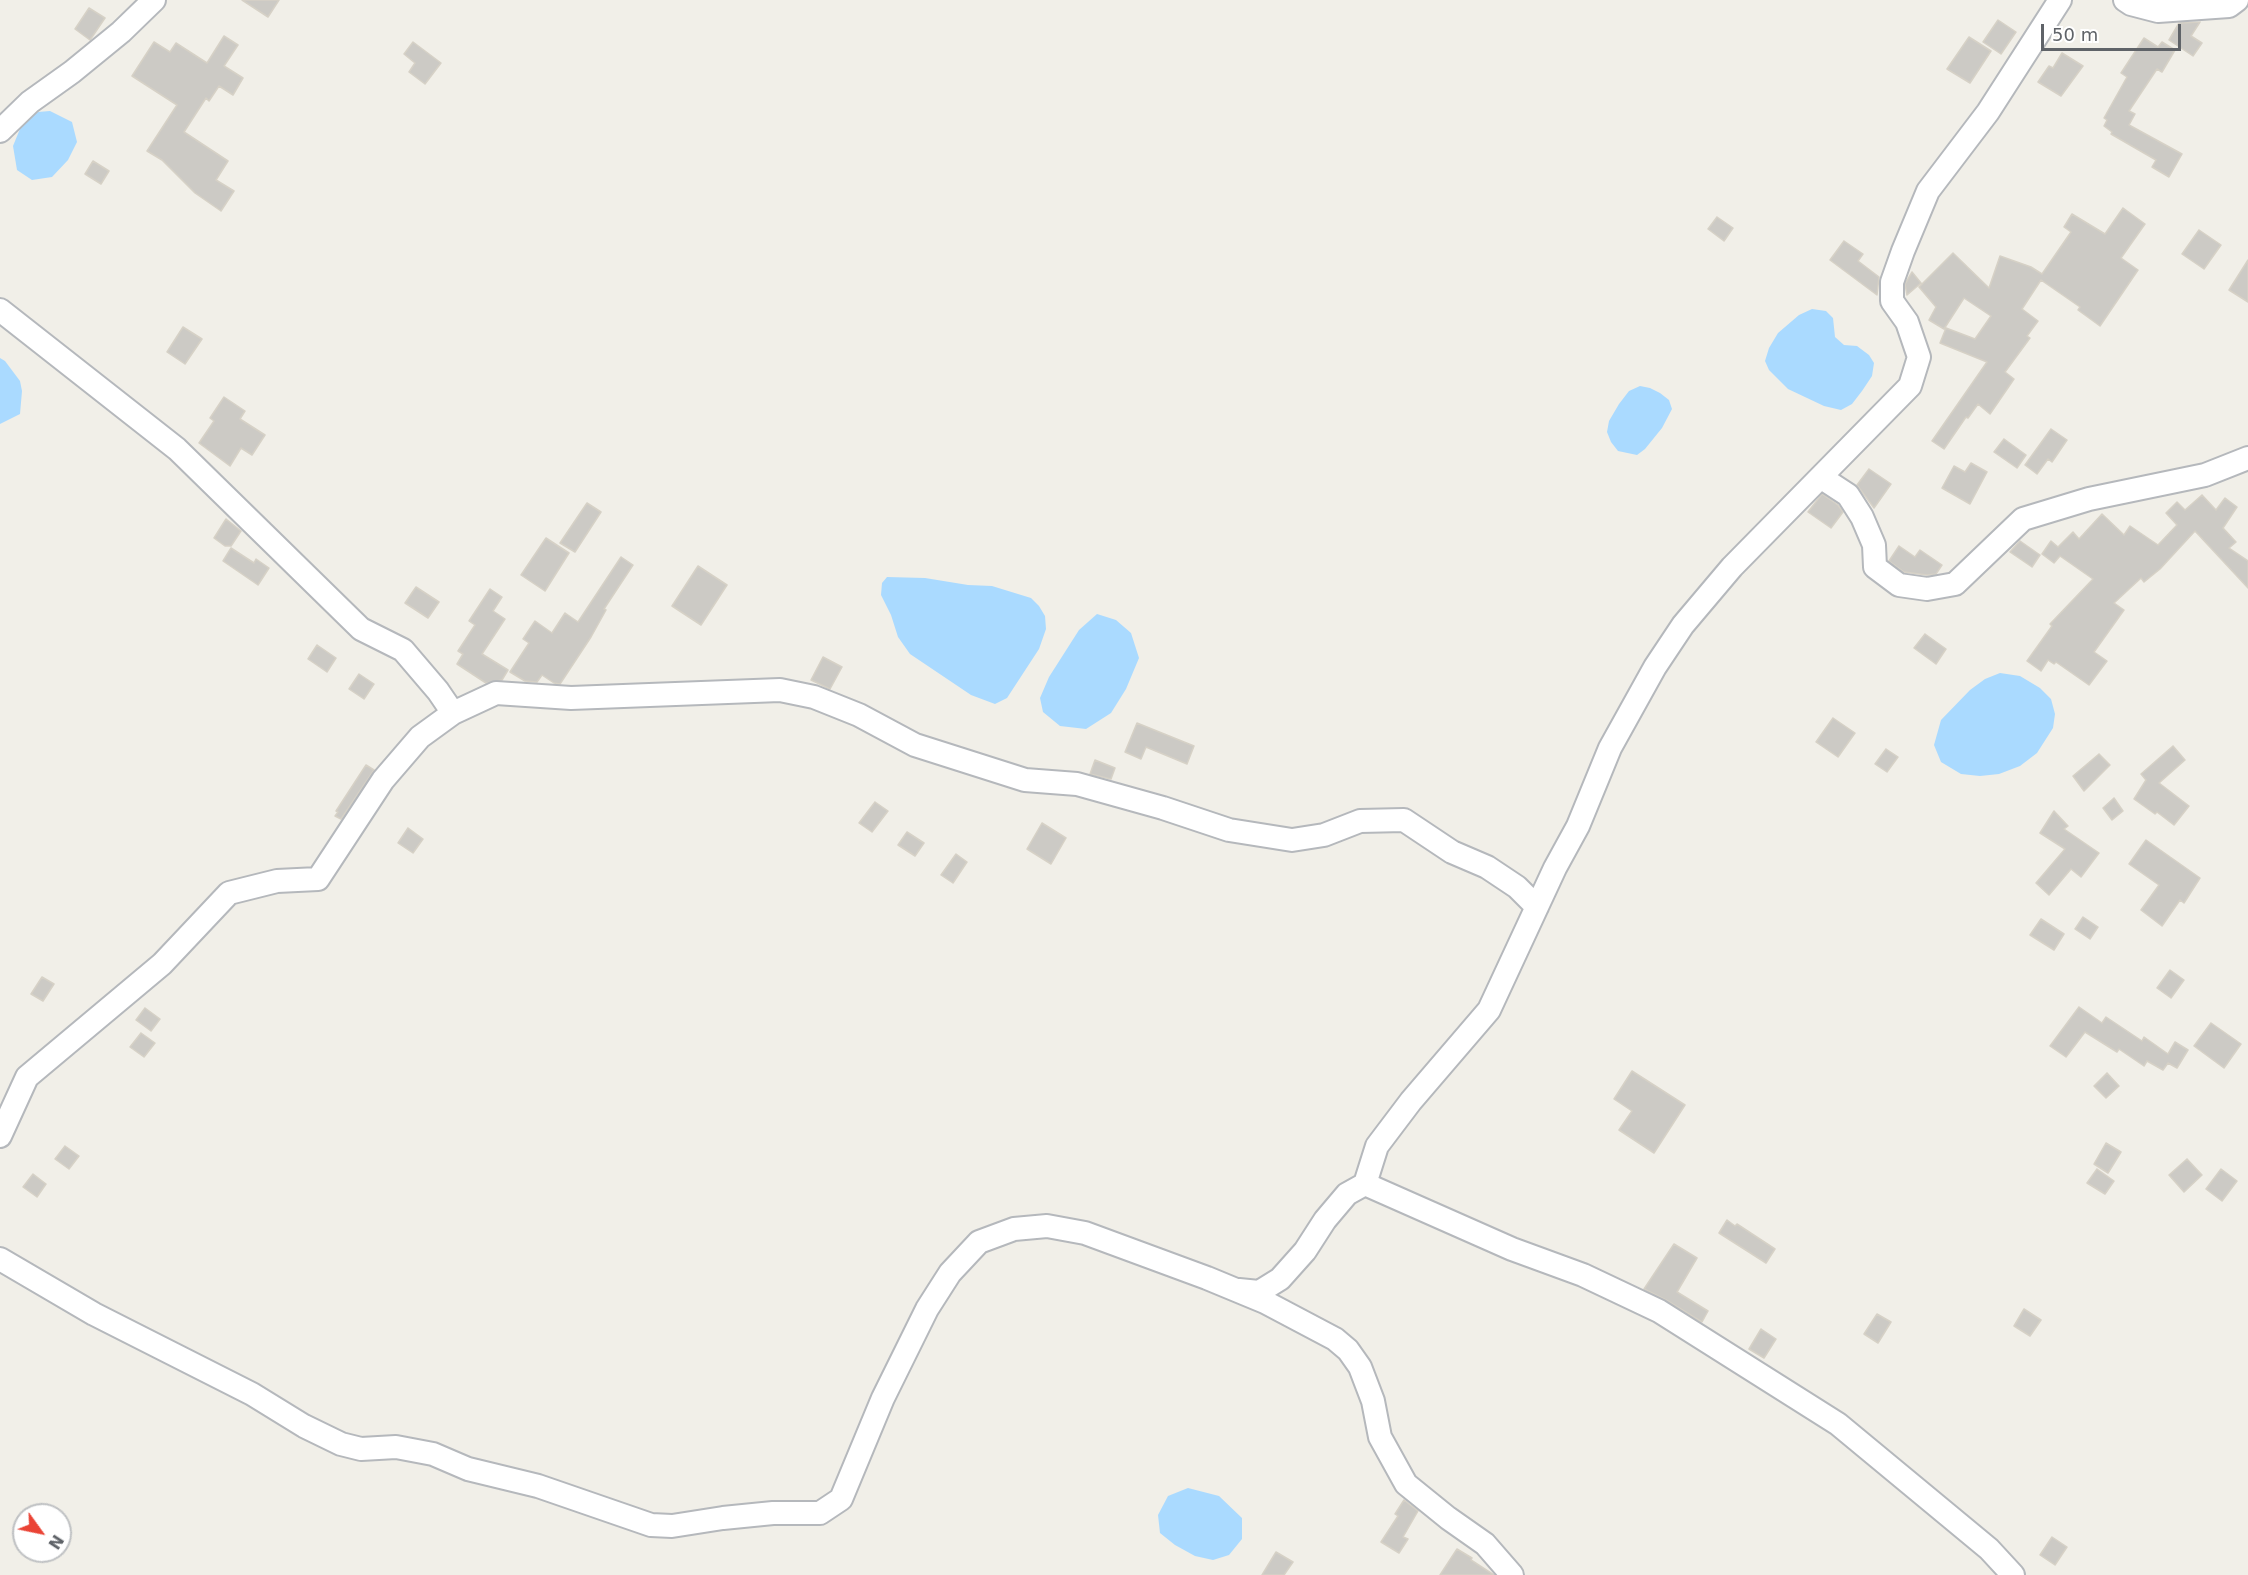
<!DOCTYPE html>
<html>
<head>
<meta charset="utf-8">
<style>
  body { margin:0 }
  #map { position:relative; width:2248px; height:1575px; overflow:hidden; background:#f1efe8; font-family:"DejaVu Sans",sans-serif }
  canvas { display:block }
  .north { position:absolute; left:12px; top:1503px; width:60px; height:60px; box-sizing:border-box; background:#fff; border:2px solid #bfc1c3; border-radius:50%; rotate:123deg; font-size:16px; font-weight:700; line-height:24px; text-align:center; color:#5f6368 }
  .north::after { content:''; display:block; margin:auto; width:21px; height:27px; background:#ea4335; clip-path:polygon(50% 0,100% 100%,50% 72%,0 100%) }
  .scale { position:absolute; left:2041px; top:24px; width:140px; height:27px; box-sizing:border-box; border:3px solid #5f6368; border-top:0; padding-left:8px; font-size:18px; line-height:21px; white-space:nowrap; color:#5f6368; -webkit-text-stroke:4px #fff; paint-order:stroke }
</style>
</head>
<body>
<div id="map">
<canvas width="2248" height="1575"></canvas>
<div class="north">N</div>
<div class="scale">50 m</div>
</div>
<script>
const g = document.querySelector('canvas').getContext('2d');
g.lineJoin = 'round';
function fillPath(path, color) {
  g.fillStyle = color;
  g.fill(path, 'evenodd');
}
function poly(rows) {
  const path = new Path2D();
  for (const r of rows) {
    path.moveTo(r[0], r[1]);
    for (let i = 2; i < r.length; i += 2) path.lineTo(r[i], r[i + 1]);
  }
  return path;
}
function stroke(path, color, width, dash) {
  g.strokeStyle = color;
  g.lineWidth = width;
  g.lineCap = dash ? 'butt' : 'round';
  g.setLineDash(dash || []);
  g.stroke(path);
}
fillPath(poly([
  [50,111,72,122,77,142,68,160,52,177,32,180,17,170,13,146,22,124,38,112],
  [1812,309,1826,311,1833,318,1835,337,1844,345,1857,346,1869,355,1874,363,1872,376,1862,391,1852,404,1841,410,1824,406,1788,389,1769,370,1765,361,1769,348,1778,333,1799,315],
  [0,358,5,361,20,381,22,391,20,414,0,424],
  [1640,386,1650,388,1660,393,1669,400,1672,409,1662,428,1645,449,1637,455,1618,451,1611,442,1607,432,1609,421,1619,404,1629,391],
  [887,577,925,578,968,585,992,586,1031,598,1039,606,1045,616,1046,629,1039,649,1007,698,995,704,971,695,910,654,898,637,891,615,881,595,882,583],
  [1097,614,1116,620,1131,633,1139,658,1126,689,1111,713,1086,729,1060,726,1043,712,1040,698,1049,677,1079,630],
  [2000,673,2020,676,2040,688,2051,699,2055,714,2053,728,2037,753,2020,766,1999,774,1980,776,1961,774,1941,762,1934,745,1941,720,1970,690,1985,679],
  [1188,1488,1219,1496,1242,1518,1242,1539,1229,1555,1213,1560,1195,1556,1175,1545,1160,1533,1158,1515,1168,1496]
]), '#aadaff');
const building = poly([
  [242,0,279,0,268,17,242,0],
  [89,8,105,18,90,40,75,29,89,8],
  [1998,20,2016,32,2001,54,1983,42,1998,20],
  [2200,22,2191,36,2202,43,2193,56,2169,40,2179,23,2200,22],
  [224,36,238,45,224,66,243,78,233,95,219,86,209,101,206,98,184,132,228,161,216,180,234,191,221,211,195,193,162,160,147,151,177,105,132,76,154,42,170,52,176,43,207,63,224,36],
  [1969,37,1991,51,1970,83,1947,69,1969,37],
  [2144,38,2158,47,2162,42,2175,50,2162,72,2157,69,2129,111,2135,114,2129,125,2182,154,2169,177,2152,167,2156,160,2111,134,2112,132,2104,126,2107,120,2104,118,2127,77,2121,73,2144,38],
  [413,42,441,63,425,84,409,72,415,63,404,54,413,42],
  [2062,53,2083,66,2061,96,2038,82,2049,66,2053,68,2062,53],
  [93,161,109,171,101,184,85,174,93,161],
  [2123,208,2145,224,2121,258,2138,270,2100,326,2078,310,2080,307,2041,280,2022,309,2038,321,2027,336,2030,338,2005,372,2014,379,1990,414,1978,404,1968,418,1966,417,1944,449,1932,441,1987,362,1940,343,1946,328,1975,339,1991,316,1964,298,1944,329,1929,320,1936,307,1919,287,1953,253,1989,288,2000,256,2031,267,2042,274,2071,232,2064,227,2072,214,2105,234,2123,208],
  [1717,217,1733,228,1724,241,1708,229,1717,217],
  [2199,230,2221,245,2204,269,2182,254,2199,230],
  [1844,241,1863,254,1858,261,1879,277,1877,295,1830,260,1844,241],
  [2248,260,2248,302,2229,290,2248,260],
  [1912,272,1921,283,1907,295,1905,284,1912,272],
  [183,327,202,339,185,364,167,352,183,327],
  [224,397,245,411,240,419,265,435,252,455,241,448,230,466,199,443,214,421,210,418,224,397],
  [2051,429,2067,440,2052,462,2048,459,2037,474,2025,465,2051,429],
  [2004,439,2026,455,2017,468,1994,452,2004,439],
  [1971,463,1987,472,1970,504,1942,488,1954,466,1965,472,1971,463],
  [1869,469,1891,484,1874,508,1857,485,1869,469],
  [1822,494,1838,505,1843,512,1831,528,1808,512,1822,494],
  [2202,495,2216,510,2225,498,2237,507,2223,528,2236,542,2229,548,2248,561,2248,588,2195,531,2160,569,2144,582,2141,578,2114,603,2124,610,2094,652,2107,661,2089,685,2056,662,2054,664,2048,660,2041,671,2027,661,2052,626,2050,624,2093,579,2060,556,2054,563,2042,554,2051,541,2058,547,2073,532,2079,539,2102,514,2124,535,2130,526,2158,545,2177,525,2166,513,2177,502,2185,510,2202,495],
  [587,503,601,512,575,552,560,543,587,503],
  [226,519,241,531,231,546,225,546,214,538,226,519],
  [546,538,569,553,545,591,521,575,546,538],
  [2020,541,2040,555,2032,567,2010,552,2020,541],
  [1899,546,1915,557,1920,550,1942,565,1936,574,1927,575,1904,572,1889,561,1899,546],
  [231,548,254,563,256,559,269,568,258,585,223,561,231,548],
  [621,557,633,565,604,609,606,610,591,637,560,684,554,683,542,675,537,682,525,681,510,672,529,643,523,639,535,621,552,633,565,613,578,622,621,557],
  [698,566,727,585,701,625,672,606,698,566],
  [416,587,439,602,428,618,405,603,416,587],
  [490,589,502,597,493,611,505,619,482,654,508,670,502,680,486,683,457,664,463,654,458,651,475,625,469,621,490,589],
  [1925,634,1946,649,1936,664,1914,648,1925,634],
  [317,645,336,658,327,672,308,659,317,645],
  [823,657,842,667,830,689,811,680,823,657],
  [359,674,374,684,364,699,349,689,359,674],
  [1833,718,1855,733,1838,757,1816,742,1833,718],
  [1137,723,1194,746,1187,764,1146,747,1141,759,1125,752,1137,723],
  [2173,746,2185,760,2159,783,2189,806,2174,825,2157,812,2155,814,2134,799,2146,780,2141,774,2173,746],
  [1886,749,1898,757,1887,772,1875,764,1886,749],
  [2099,754,2110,765,2084,791,2073,776,2099,754],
  [1095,760,1115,768,1111,779,1090,774,1095,760],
  [366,765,374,770,341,819,335,816,338,812,336,811,366,765],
  [2114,798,2123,811,2112,820,2103,808,2114,798],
  [875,802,888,811,872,832,859,823,875,802],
  [2054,811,2068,826,2064,829,2099,853,2081,877,2071,869,2049,895,2036,883,2065,849,2040,833,2054,811],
  [1042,823,1066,838,1051,864,1027,849,1042,823],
  [408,828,423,839,413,853,398,843,408,828],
  [907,832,924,843,915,856,898,845,907,832],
  [2146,840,2200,878,2184,903,2180,900,2162,926,2141,910,2159,885,2129,864,2146,840],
  [956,854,967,862,953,883,941,875,956,854],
  [2083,917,2098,927,2090,939,2075,929,2083,917],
  [2041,919,2064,934,2054,950,2030,935,2041,919],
  [2170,970,2184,980,2171,998,2157,988,2170,970],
  [42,977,54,984,43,1001,31,994,42,977],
  [2079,1007,2102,1023,2106,1017,2142,1041,2144,1037,2168,1054,2175,1042,2188,1050,2177,1068,2168,1063,2163,1070,2147,1061,2144,1066,2119,1049,2117,1052,2085,1032,2066,1057,2050,1046,2079,1007],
  [145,1008,160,1019,151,1031,136,1020,145,1008],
  [2211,1023,2241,1044,2224,1068,2194,1046,2211,1023],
  [141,1033,155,1043,144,1057,130,1047,141,1033],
  [1632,1071,1685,1105,1654,1153,1619,1130,1632,1111,1614,1099,1632,1071],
  [2107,1073,2119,1086,2106,1098,2094,1086,2107,1073],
  [2106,1143,2121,1152,2108,1173,2094,1164,2106,1143],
  [65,1146,79,1156,69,1169,55,1159,65,1146],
  [2187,1159,2202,1175,2184,1192,2169,1175,2187,1159],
  [2097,1169,2114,1181,2105,1194,2087,1183,2097,1169],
  [2221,1169,2237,1181,2222,1201,2206,1189,2221,1169],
  [33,1174,46,1184,37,1197,23,1187,33,1174],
  [1727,1220,1735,1226,1737,1224,1775,1249,1766,1263,1719,1233,1727,1220],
  [1674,1244,1697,1258,1677,1292,1708,1311,1702,1322,1666,1300,1644,1289,1674,1244],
  [2024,1309,2041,1320,2030,1336,2014,1326,2024,1309],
  [1877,1314,1891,1322,1878,1343,1864,1334,1877,1314],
  [1761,1329,1776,1339,1764,1358,1749,1349,1761,1329],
  [1404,1500,1418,1511,1403,1537,1408,1539,1399,1553,1381,1542,1398,1516,1395,1514,1404,1500],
  [2052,1537,2067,1547,2055,1565,2040,1555,2052,1537],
  [1457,1549,1472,1558,1471,1560,1494,1575,1440,1575,1457,1549],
  [1276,1552,1293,1562,1284,1575,1262,1575,1276,1552]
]);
fillPath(building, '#cccac5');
stroke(building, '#d6d1c6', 1.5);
const minor = poly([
  [2125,0,2131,4,2158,11,2229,6,2237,0],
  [0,131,30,102,72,72,121,32,154,0],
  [0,310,177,449,361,629,403,650,438,691,453,713],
  [1822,478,1848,495,1862,517,1874,545,1875,567,1899,585,1927,589,1955,584,2023,519,2089,499,2205,475,2248,458],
  [0,1136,27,1077,162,964,229,893,277,881,318,879,383,780,420,737,453,713,496,693,571,698,780,690,814,697,859,715,915,745,1025,780,1077,784,1163,808,1229,830,1292,840,1324,835,1360,821,1404,820,1452,852,1487,867,1517,887,1537,907],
  [1365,1184,1377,1146,1411,1101,1489,1010,1555,868,1578,826,1610,748,1655,667,1683,625,1732,567,1910,386,1919,357,1907,322,1892,301,1892,282,1903,251,1928,191,1988,112,2060,0],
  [0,1259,94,1314,252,1394,304,1426,341,1444,361,1449,396,1447,433,1454,468,1469,538,1486,651,1525,672,1526,723,1518,773,1513,820,1513,841,1499,883,1398,927,1309,950,1273,979,1242,1014,1229,1047,1226,1085,1233,1207,1278,1265,1302,1335,1339,1348,1350,1360,1367,1373,1401,1380,1437,1406,1484,1448,1518,1485,1544,1512,1575],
  [1239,1290,1259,1292,1280,1279,1305,1251,1325,1220,1347,1194,1365,1184,1512,1249,1583,1275,1659,1311,1838,1424,1989,1549,2013,1575]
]);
stroke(minor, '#b5b8bc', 26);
stroke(minor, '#fff', 22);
</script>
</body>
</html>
